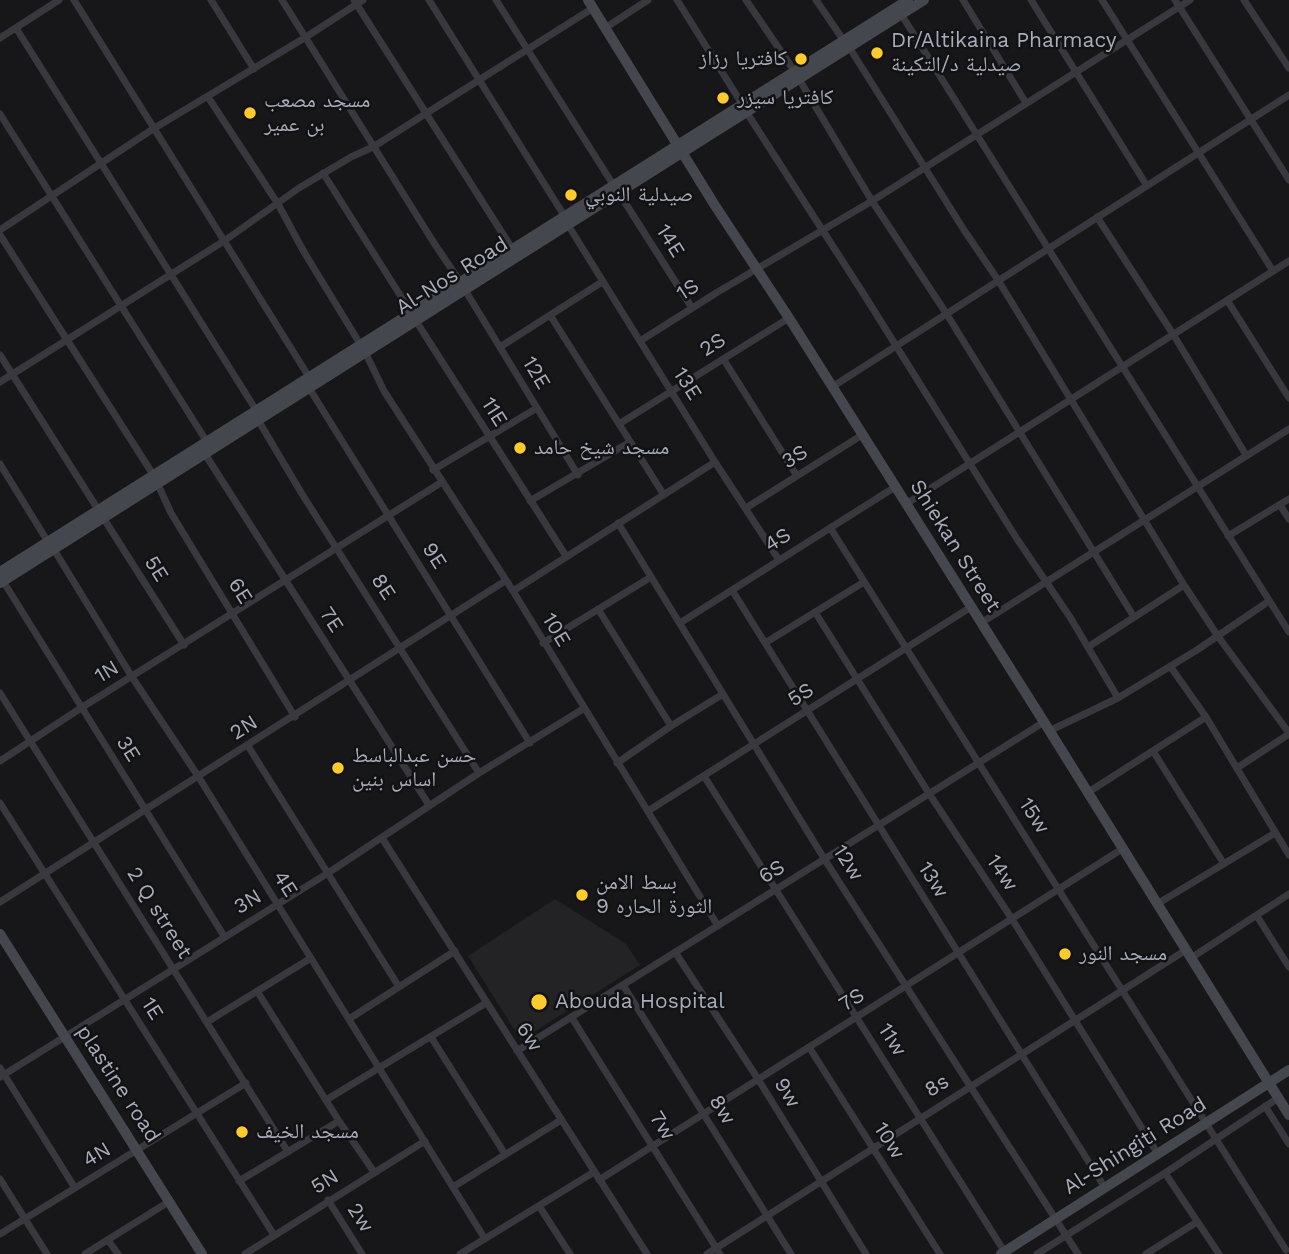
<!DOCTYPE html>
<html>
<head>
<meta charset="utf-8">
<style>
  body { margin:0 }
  canvas { display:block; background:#171719 }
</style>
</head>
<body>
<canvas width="1289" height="1254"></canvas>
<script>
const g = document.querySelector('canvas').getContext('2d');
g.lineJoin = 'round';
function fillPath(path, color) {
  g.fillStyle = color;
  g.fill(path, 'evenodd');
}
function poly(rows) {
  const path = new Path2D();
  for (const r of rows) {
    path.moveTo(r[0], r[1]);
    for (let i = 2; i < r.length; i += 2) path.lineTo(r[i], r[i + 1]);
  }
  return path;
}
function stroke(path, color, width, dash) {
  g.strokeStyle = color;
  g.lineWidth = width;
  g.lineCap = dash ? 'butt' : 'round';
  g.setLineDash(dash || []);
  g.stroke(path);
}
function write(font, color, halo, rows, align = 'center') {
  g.font = font + ' "Work Sans","Noto Naskh Arabic",sans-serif';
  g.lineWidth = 5;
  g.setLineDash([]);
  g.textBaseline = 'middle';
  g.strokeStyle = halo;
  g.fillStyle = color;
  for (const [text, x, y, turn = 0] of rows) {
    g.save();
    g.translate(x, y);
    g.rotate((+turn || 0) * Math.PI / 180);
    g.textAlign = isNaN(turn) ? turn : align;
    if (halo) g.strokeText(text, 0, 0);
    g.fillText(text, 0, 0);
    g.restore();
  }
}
fillPath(poly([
  [555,899,626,944,640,965,521,1040,468,956]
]), '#232326');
stroke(poly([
  [74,0,309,377],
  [211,0,254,69],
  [282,0,434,243,461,283],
  [354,0,513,250],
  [429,0,565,217],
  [496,0,614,186],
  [677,0,742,104],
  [746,0,795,72],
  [816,0,844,41],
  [963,0,1026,103],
  [1031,0,1147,186],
  [1102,0,1273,271],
  [1175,0,1289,180],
  [1244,0,1289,68],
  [901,14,1289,632],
  [16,28,256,410,258,420,302,494,479,773],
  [605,28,648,0],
  [0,38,59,0],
  [849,47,964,230,998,280,1184,585,1217,635,1289,733],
  [799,79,872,201,946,313,1134,617],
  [208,97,278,204,304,252,365,352,384,391,513,591,718,926],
  [747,113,863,293,1017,539,1070,617,1118,698],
  [0,114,207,442],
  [323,173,412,314],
  [619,193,692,308],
  [1097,217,1173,334,1246,455],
  [568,225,715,462,779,560],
  [0,230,153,129,306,37,363,0],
  [0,235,154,476,171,513,295,717],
  [465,290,578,475],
  [1227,300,1289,398],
  [550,315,664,495],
  [416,321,566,556],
  [640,341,716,293,872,201,1190,0],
  [500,347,602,282],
  [0,355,184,645],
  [724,360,797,476],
  [0,382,224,241,299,188,351,157,373,147,593,8],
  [832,387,1289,95],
  [309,388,530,743],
  [619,424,789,318],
  [205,454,429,805],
  [0,464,48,542],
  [433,470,537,408],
  [530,501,630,442],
  [906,504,1289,261],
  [1280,505,1289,519],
  [746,508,862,435],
  [618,523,825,860,1078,1254],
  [831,529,1286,1250],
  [1228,536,1289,499],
  [53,548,132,677,198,776,485,1239],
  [3,581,224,936],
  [732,590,1105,1188],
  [513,591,715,462],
  [598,609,671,726],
  [815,612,930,795,1012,919,1158,1154],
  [680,623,895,487],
  [981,623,1289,429],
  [543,643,651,577],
  [765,643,864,582],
  [1088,647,1184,585],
  [1170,666,1206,717,1289,855],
  [0,693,288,1152],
  [1049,731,1118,698,1197,650,1269,601],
  [248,746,399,987],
  [1153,751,1224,864],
  [0,761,81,708,442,482],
  [617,763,671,726,723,694],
  [1237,768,1289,734],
  [704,776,1006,1254],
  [1087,793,1206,717],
  [0,803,274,1235],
  [648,811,971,607],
  [382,838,647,1254],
  [0,902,505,581],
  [1157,904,1275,833],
  [1257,916,1289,967],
  [675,952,758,1079,866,1254],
  [1191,958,1289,894],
  [623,985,791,1254],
  [257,991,339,1121,374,1172],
  [572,1018,720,1254],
  [349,1019,455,951],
  [207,1022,311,958],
  [431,1037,505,1154],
  [809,1047,940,1254],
  [517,1051,1044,722],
  [0,1068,75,1188],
  [0,1077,328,873,479,773,583,709],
  [326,1100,486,1003],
  [1265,1106,1289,1144],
  [1165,1173,1219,1254],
  [0,1179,47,1254],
  [599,1180,1122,849],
  [239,1181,339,1121],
  [453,1187,561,1120],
  [328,1200,362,1254],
  [539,1206,570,1254],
  [0,1234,246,1083],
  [108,1240,118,1254],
  [85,1254,170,1201],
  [245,1254,425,1141],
  [460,1254,594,1172],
  [707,1254,1186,950],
  [1037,1254,1165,1173,1278,1098],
  [1146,1254,1197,1222]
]), '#38383e', 7);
stroke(poly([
  [588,0,714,204,789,318,1044,722,1289,1115],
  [0,572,908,0],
  [0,583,924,0],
  [0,934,202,1254],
  [1001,1254,1289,1070]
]), '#45474f', 10);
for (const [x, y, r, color] of [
  [877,53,7,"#fdcb2b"],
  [801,59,7,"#fdcb2b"],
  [723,98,7,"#fdcb2b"],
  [250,113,7,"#fdcb2b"],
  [571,195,7,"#fdcb2b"],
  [520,448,7,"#fdcb2b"],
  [338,768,7,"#fdcb2b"],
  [582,895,7,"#fdcb2b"],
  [1065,954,7,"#fdcb2b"],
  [539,1002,9,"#fdcb2b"],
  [242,1132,7,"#fdcb2b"]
]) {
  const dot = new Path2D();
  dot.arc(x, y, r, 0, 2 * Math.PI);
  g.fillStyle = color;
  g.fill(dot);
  stroke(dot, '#121214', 2.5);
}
write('21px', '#a8acba', '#121214', [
  ["Dr/Altikaina Pharmacy",891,41],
  ["صيدلية د/التكينة",891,65],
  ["كافتريا رزاز",787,59,"right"],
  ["كافتريا سيزر",737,98],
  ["مسجد مصعب",264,101],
  ["بن عمير",264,125],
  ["صيدلية النوبي",585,195],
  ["مسجد شيخ حامد",534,448],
  ["حسن عبدالباسط",352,756],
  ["اساس بنين",352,780],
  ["بسط الامن",596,883],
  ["الثورة الحاره 9",596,907],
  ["مسجد النور",1079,954],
  ["Abouda Hospital",555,1002],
  ["مسجد الخيف",256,1132]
], 'left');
write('21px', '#a8acba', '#121214', [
  ["14E",670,241,58],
  ["Al-Nos Road",452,276,-32],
  ["1S",688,290,-33],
  ["2S",713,345,-32],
  ["12E",536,373,59],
  ["13E",687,384,58],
  ["11E",494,412,58],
  ["3S",795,457,-32],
  ["4S",778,540,-32],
  ["Shiekan Street",955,546,58],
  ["9E",434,556,58],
  ["5E",156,569,58],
  ["8E",383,587,57],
  ["6E",240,591,58],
  ["7E",331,620,57],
  ["10E",556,630,59],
  ["1N",107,672,-31],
  ["5S",801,695,-32],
  ["2N",244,728,-32],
  ["3E",128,749,58],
  ["15w",1034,816,57],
  ["12w",848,863,57],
  ["6S",772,872,-31],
  ["14w",1002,873,56],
  ["13w",933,880,58],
  ["4E",285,884,58],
  ["3N",248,902,-31],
  ["2 Q street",159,913,58],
  ["7S",852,1000,-32],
  ["1E",152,1009,58],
  ["6w",529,1037,58],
  ["11w",892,1040,58],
  ["plastine road",118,1084,57],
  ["8s",937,1086,-32],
  ["9w",787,1093,59],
  ["8w",722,1110,58],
  ["7w",662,1126,58],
  ["10w",889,1141,58],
  ["Al-Shingiti Road",1135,1146,-32],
  ["4N",97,1155,-31],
  ["5N",325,1182,-32],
  ["2w",360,1218,57]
]);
</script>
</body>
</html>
